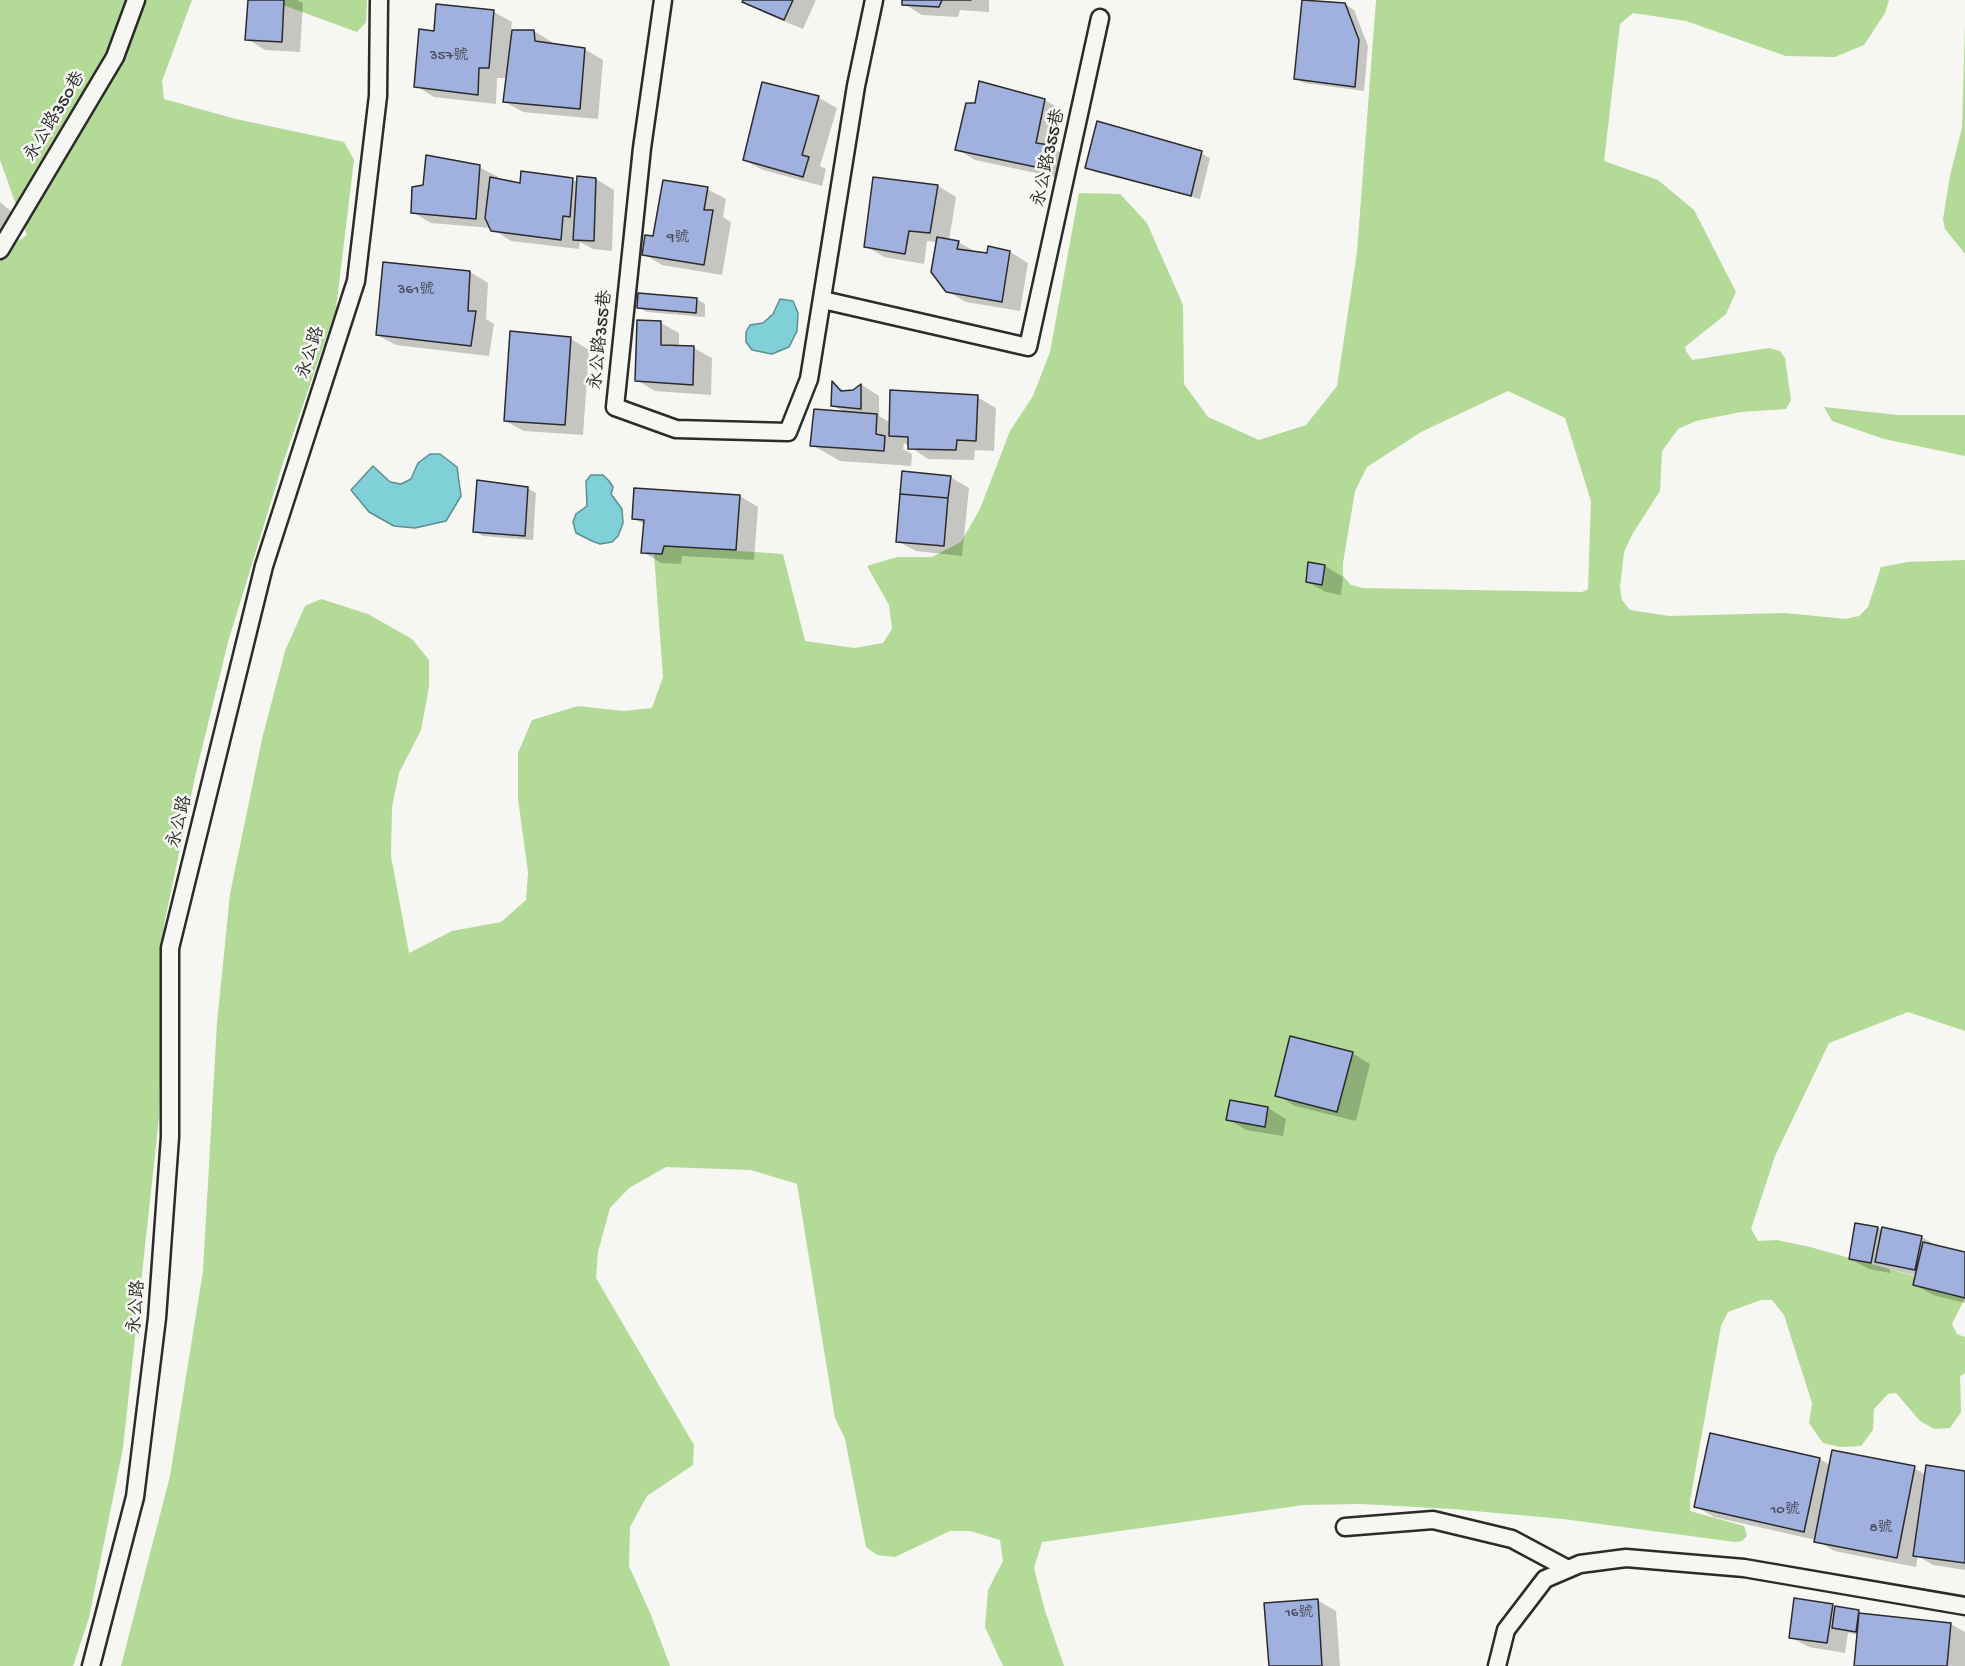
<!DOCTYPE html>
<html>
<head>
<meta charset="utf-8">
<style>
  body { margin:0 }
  canvas { display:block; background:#f6f6f2 }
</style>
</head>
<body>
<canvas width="1965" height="1666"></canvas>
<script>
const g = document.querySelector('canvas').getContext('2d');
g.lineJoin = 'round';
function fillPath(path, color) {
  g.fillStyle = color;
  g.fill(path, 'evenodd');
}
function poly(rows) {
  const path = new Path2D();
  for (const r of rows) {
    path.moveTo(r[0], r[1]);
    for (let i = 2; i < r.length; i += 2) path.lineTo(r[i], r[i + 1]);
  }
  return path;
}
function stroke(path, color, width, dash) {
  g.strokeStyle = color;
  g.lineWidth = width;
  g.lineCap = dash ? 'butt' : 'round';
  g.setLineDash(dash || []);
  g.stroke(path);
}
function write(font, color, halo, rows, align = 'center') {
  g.font = font + ' "Gochi Hand","LXGW WenKai TC",sans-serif';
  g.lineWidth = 5;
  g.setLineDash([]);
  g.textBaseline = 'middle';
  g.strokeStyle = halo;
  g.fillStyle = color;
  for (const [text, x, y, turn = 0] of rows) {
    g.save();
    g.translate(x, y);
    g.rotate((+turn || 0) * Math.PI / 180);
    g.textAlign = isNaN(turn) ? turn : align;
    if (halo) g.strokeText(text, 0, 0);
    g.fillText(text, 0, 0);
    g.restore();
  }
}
fillPath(poly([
  [0,0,192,0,162,81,164,99,236,119,344,142,354,160,336,309,282,466,228,642,195,777,164,925,159,1118,123,1448,89,1618,73,1666,0,1666,0,253,27,235,0,160],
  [269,0,367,0,366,22,357,32],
  [1376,0,1889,0,1885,13,1864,45,1835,57,1786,56,1686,21,1633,13,1620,24,1604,161,1658,180,1694,210,1736,292,1726,314,1685,347,1686,351,1692,360,1769,348,1780,351,1785,358,1791,400,1786,409,1741,412,1696,421,1678,429,1662,451,1660,491,1633,533,1624,552,1620,587,1622,600,1630,610,1669,616,1785,613,1846,619,1859,616,1868,607,1881,567,1908,562,1965,560,1965,1031,1908,1012,1829,1043,1775,1156,1751,1229,1758,1241,1777,1240,1810,1247,1965,1290,1965,1298,1952,1324,1957,1334,1965,1337,1965,1373,1960,1376,1961,1412,1950,1428,1934,1429,1920,1421,1896,1393,1888,1394,1874,1409,1873,1430,1861,1446,1840,1447,1823,1443,1809,1423,1812,1403,1784,1315,1772,1300,1761,1300,1728,1312,1721,1326,1690,1501,1690,1511,1744,1526,1747,1536,1742,1541,1735,1542,1563,1519,1452,1509,1361,1504,1304,1505,1042,1542,1034,1568,1045,1611,1064,1666,1003,1666,985,1627,988,1590,1003,1561,1000,1540,970,1531,950,1531,895,1557,877,1555,866,1547,845,1439,835,1418,797,1184,751,1170,666,1167,629,1188,610,1208,598,1252,596,1278,694,1445,693,1465,647,1496,630,1527,629,1566,651,1615,670,1666,121,1666,170,1476,203,1271,217,1023,230,894,262,739,285,651,305,606,321,599,368,614,412,639,429,660,429,687,421,730,399,773,392,807,391,856,409,953,452,931,501,922,526,900,528,872,518,799,518,753,532,720,578,706,623,711,652,708,663,677,654,554,662,554,664,546,783,554,805,641,854,648,883,643,892,629,889,605,867,566,897,557,932,557,961,542,980,509,1010,431,1033,396,1050,352,1079,193,1120,194,1147,223,1183,305,1184,384,1208,417,1259,440,1306,425,1337,386,1357,252],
  [1508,391,1565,418,1591,501,1588,589,1582,592,1363,588,1351,585,1343,576,1343,563,1355,491,1367,467,1421,432],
  [1965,23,1965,254,1945,229,1943,219,1950,176,1962,128],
  [1824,407,1898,415,1965,415,1965,456,1884,439,1832,421]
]), '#b3db97');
const water = poly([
  [780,299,793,301,798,313,797,331,789,347,772,354,752,350,746,342,746,332,750,325,763,323,773,314,780,299],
  [430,454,440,454,457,467,461,496,446,521,415,528,394,526,369,512,351,490,373,466,390,482,401,484,411,479,418,463,430,454],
  [591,475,603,475,609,481,613,487,611,494,622,509,623,523,618,536,612,542,600,544,592,541,576,533,573,522,576,514,587,506,586,481,591,475]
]);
fillPath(water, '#7fd0d7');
stroke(water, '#5d8e92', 1.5);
fillPath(poly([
  [249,0,297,0,303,3,300,52,265,50,247,39],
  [744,0,816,0,803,29,762,12],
  [904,0,989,0,989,12,960,10,958,17,922,15,904,4],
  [1304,0,1345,4,1354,10,1368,46,1364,91,1304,83,1295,78],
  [494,12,512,22,511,31,534,31,552,42,553,45,584,49,603,60,598,119,523,112,505,102,508,78,497,78,496,104,434,97,416,86,436,33],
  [763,84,819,98,837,108,820,166,826,169,822,186,763,170,744,160],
  [1045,100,1063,111,1055,149,1068,157,1064,179,975,160,957,149],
  [1201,153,1210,158,1200,199,1095,172,1086,167],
  [479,167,498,177,498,180,521,185,596,179,614,190,612,251,593,249,580,242,579,249,511,241,491,228,431,223,412,212,424,186],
  [938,186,956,197,949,240,958,242,978,253,1010,252,1028,263,1020,311,966,302,947,291,937,242,927,241,924,264,884,257,866,246],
  [707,189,726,199,723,217,731,222,722,275,662,265,644,254],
  [0,202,20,219,0,242],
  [470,272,488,283,486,319,494,324,489,356,396,345,377,335],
  [697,299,705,304,705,317,647,312,638,307],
  [661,323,679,333,679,347,694,348,712,358,711,395,655,391,636,380],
  [571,339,589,350,583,435,524,431,505,421],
  [833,384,847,392,854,392,862,385,879,396,879,416,891,423,977,397,996,408,994,451,975,450,974,460,928,459,904,443,903,449,912,454,911,466,840,461,812,445,846,413,832,405],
  [950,477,969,488,962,556,916,551,897,541],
  [527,488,536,493,533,540,483,536,475,531],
  [635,489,740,496,758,507,754,560,682,556,681,564,661,563,643,552,645,525,633,518],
  [1325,566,1343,577,1341,595,1326,592,1307,582],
  [1352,1053,1370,1064,1356,1121,1295,1106,1277,1095],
  [1231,1102,1268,1108,1286,1119,1283,1136,1246,1130,1228,1119],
  [1878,1228,1922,1237,1940,1248,1965,1254,1965,1303,1933,1295,1915,1285,1917,1276,1890,1269,1890,1273,1869,1269,1850,1259],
  [1711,1435,1820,1459,1831,1466,1914,1468,1926,1475,1965,1472,1965,1570,1933,1565,1918,1556,1916,1567,1834,1551,1816,1540,1714,1517,1695,1506],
  [1317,1600,1336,1611,1340,1666,1270,1666],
  [1832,1605,1864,1615,1951,1624,1965,1632,1965,1666,1855,1666,1859,1635,1848,1633,1845,1653,1809,1647,1790,1637]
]), '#0003');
const building = poly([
  [248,0,284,0,282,42,245,40,248,0],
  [743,0,793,0,784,20,742,2,743,0],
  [902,0,971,0,942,0,939,7,902,5,902,0],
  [1302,0,1345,3,1359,40,1355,87,1294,79,1302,0],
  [436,4,494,10,489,68,479,68,478,95,414,87,419,29,434,31,436,4],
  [512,30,534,30,535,41,585,48,580,109,503,102,512,30],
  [979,81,1045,99,1036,143,1050,145,1045,169,955,150,966,103,975,103,979,81],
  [762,82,819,96,802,155,809,157,803,177,743,160,762,82],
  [1097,121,1202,151,1191,196,1085,168,1097,121],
  [426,155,480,165,476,219,411,213,412,187,423,185,426,155],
  [521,171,573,178,570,217,563,216,561,240,491,231,485,218,490,177,520,183,521,171],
  [577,176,596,178,594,241,573,240,577,176],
  [873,177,938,185,930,233,909,231,905,254,864,247,873,177],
  [663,180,708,187,704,210,713,210,704,265,642,255,645,235,653,236,663,180],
  [937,237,959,241,957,249,987,253,988,246,1010,251,1002,302,946,292,931,272,937,237],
  [383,262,470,271,468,311,476,311,471,346,376,335,383,262],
  [638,293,697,298,696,313,637,308,638,293],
  [637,320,661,321,661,345,694,346,693,385,635,381,637,320],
  [510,331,571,337,565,425,504,421,510,331],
  [832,381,841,391,853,390,861,384,861,409,831,406,832,381],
  [890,390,978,395,976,441,957,440,956,450,908,449,908,437,889,436,890,390],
  [814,409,877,414,876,434,885,436,884,451,810,446,814,409],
  [902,471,951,476,948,498,900,494,902,471],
  [477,480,528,487,525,536,473,532,477,480],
  [634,488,740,495,736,550,664,546,662,554,641,553,644,520,632,519,634,488],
  [900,494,948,498,944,546,896,542,900,494],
  [1308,562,1325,565,1322,585,1306,582,1308,562],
  [1290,1036,1353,1052,1337,1112,1275,1096,1290,1036],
  [1230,1100,1268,1107,1265,1127,1226,1120,1230,1100],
  [1855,1223,1878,1227,1871,1263,1849,1259,1855,1223],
  [1882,1227,1922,1236,1915,1270,1875,1262,1882,1227],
  [1923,1242,1965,1252,1965,1298,1913,1285,1923,1242],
  [1710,1433,1820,1458,1804,1532,1694,1507,1710,1433],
  [1832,1450,1915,1466,1897,1558,1814,1542,1832,1450],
  [1926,1465,1965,1471,1965,1563,1913,1556,1926,1465],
  [1794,1598,1833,1604,1827,1643,1789,1638,1794,1598],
  [1318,1599,1322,1666,1269,1666,1264,1603,1318,1599],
  [1835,1606,1859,1610,1856,1632,1832,1628,1835,1606],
  [1859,1613,1951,1623,1947,1666,1854,1666,1859,1613]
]);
fillPath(building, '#a0b0df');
stroke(building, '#2b2b2b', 1.5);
const service = poly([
  [663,0,642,148,615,407,676,429,788,432,809,379,856,86,874,0],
  [0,250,115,57,136,0],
  [823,300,1028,347,1100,18],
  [1345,1527,1433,1520,1512,1539,1568,1569],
  [91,1666,135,1497,157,1318,170,1137,170,948,264,566,356,281,378,96,379,0],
  [1497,1666,1506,1630,1545,1579,1580,1564,1626,1558,1744,1568,1965,1606]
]);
stroke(service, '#2b2b2b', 21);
stroke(service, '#f6f6f2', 16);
write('15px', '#484c58', null, [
  ["357號",449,57],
  ["9號",678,239],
  ["361號",416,291],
  ["10號",1785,1511],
  ["8號",1881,1529],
  ["16號",1299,1614]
]);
write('18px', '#2b2b2b', '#f6f6f2', [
  ["永公路350巷",56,117,-59],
  ["永公路355巷",1050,158,-78],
  ["永公路355巷",602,340,-84],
  ["永公路",312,353,-72],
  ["永公路",181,822,-76],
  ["永公路",138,1307,-85]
]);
</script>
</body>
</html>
